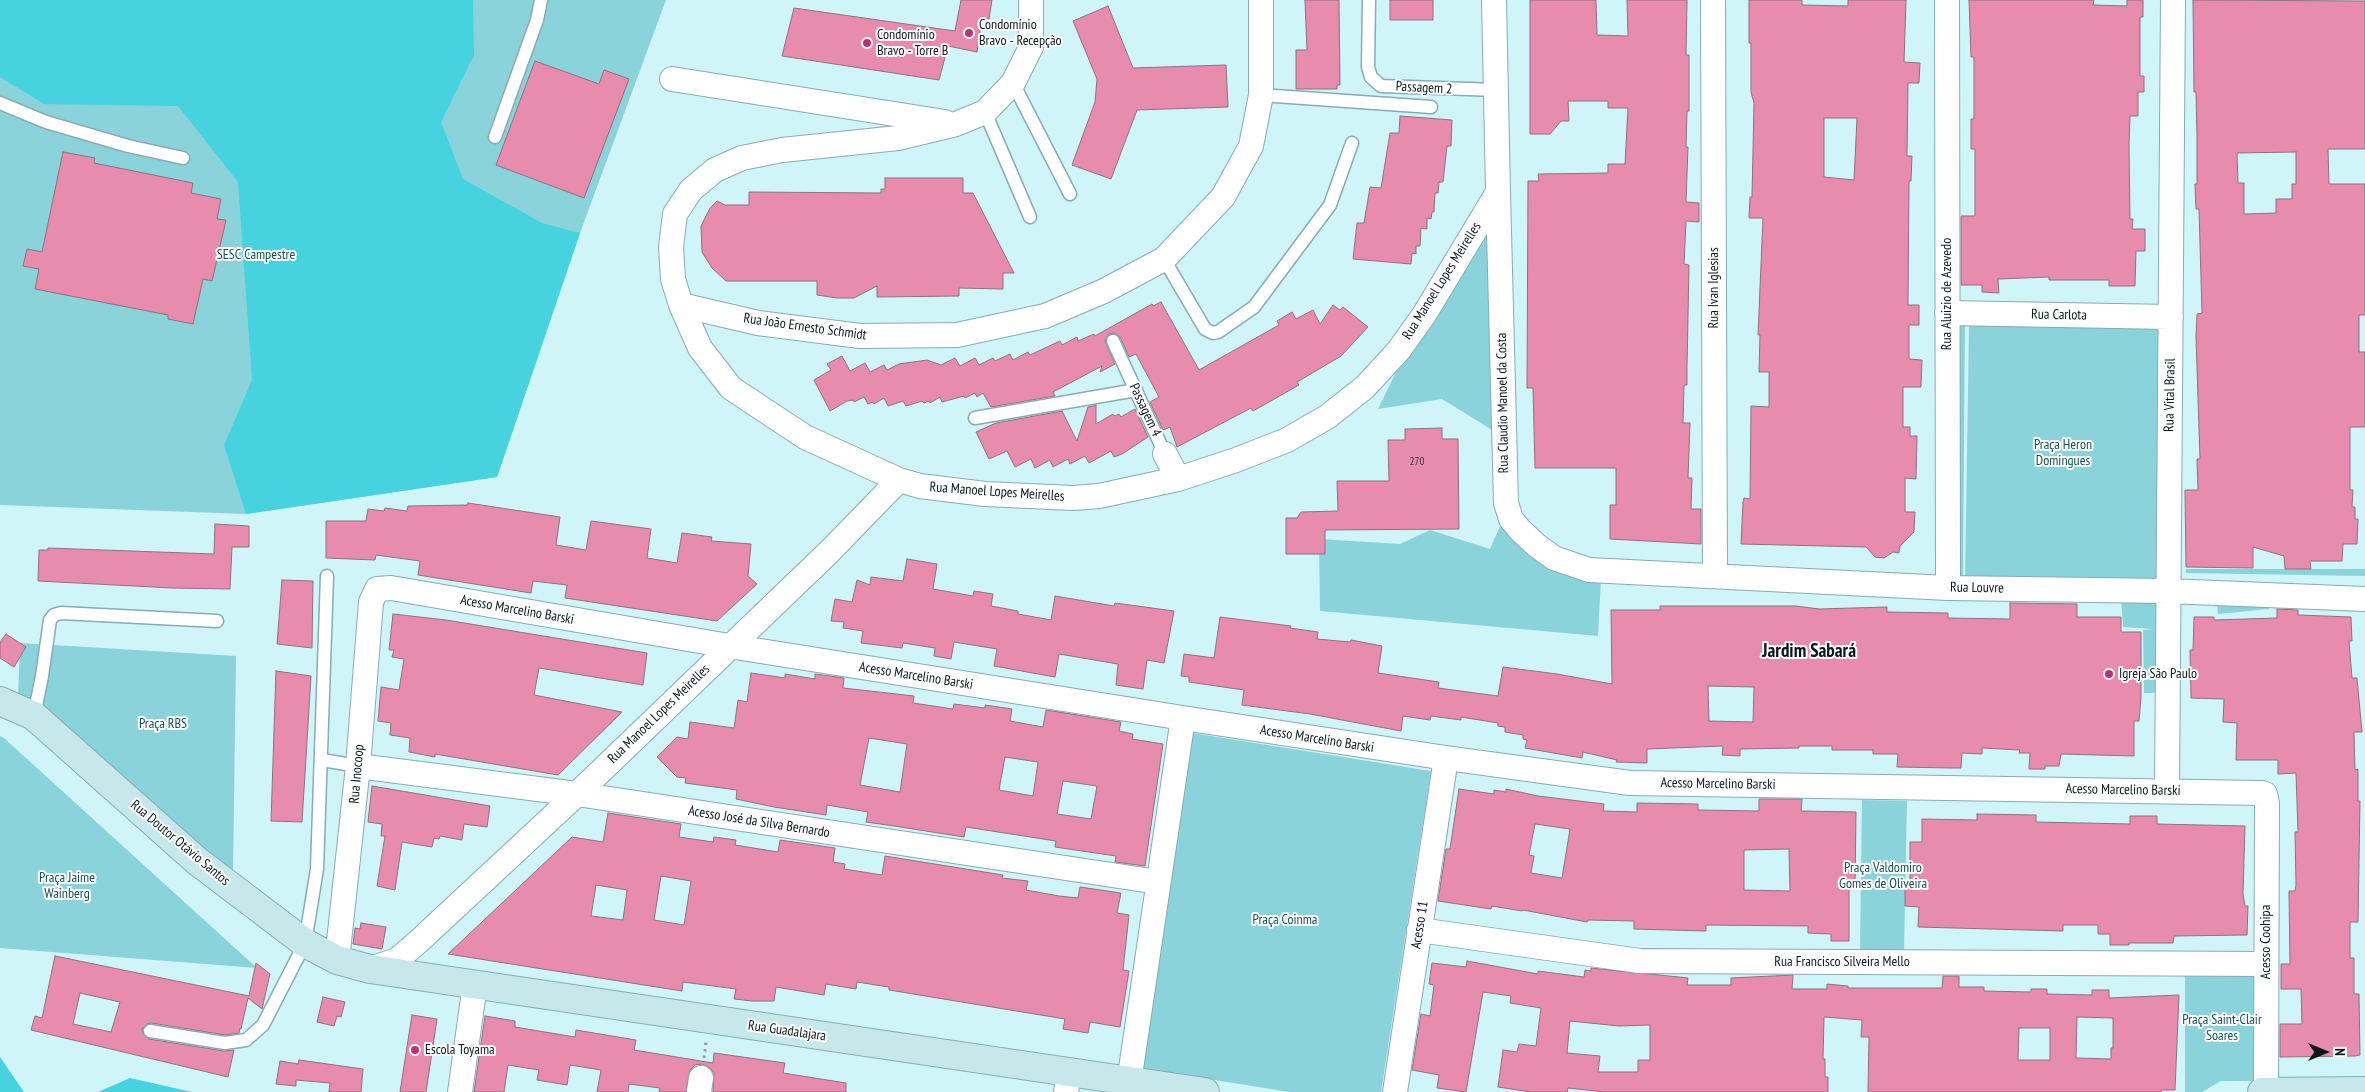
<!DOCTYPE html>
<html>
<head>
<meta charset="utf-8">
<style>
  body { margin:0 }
  #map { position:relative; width:2365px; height:1092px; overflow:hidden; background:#cff5f8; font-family:"PT Sans Narrow",sans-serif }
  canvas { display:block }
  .north { position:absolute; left:2300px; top:1027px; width:50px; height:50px; -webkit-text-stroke:4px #fff; paint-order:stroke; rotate:90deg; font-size:14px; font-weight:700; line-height:20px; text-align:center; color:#0a181a }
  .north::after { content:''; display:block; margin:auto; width:18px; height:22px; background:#0a181a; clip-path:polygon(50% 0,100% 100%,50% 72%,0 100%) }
</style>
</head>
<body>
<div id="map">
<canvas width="2365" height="1092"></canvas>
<div class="north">N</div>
</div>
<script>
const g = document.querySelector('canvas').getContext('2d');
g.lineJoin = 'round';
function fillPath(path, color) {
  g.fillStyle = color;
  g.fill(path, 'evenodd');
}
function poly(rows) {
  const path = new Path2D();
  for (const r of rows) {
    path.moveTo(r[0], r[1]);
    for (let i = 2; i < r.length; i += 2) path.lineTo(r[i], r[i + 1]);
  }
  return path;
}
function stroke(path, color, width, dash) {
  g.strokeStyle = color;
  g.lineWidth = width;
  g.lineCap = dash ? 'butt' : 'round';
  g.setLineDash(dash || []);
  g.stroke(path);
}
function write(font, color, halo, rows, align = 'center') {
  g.font = font + ' "PT Sans Narrow",sans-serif';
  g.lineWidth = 4;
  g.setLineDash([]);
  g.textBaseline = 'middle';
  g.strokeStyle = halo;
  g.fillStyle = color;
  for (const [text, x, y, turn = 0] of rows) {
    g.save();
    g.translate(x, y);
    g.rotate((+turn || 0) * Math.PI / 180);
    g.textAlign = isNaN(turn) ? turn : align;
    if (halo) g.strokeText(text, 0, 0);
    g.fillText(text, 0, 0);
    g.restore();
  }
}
fillPath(poly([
  [0,0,666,0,580,233,497,477,246,514,0,505],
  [1492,220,1497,433,1442,399,1378,409,1396,372],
  [1953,324,1965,324,1963,578,1955,577],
  [1969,325,2160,328,2156,582,1965,579],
  [1501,524,1601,578,1598,636,1320,611,1319,539,1400,544,1430,530,1490,549],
  [2186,569,2365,569,2365,576,2186,573],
  [2121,596,2158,596,2157,693,2144,693,2143,630,2153,629,2123,627],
  [2217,604,2268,604,2269,609,2218,614],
  [20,643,236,656,233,873,18,698],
  [1192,733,1431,771,1381,1092,1290,1092,1139,1068],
  [0,736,4,738,257,968,0,948],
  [1862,800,1907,801,1904,951,1860,951],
  [2185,976,2258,976,2259,1081,2221,1081,2202,1092,2185,1092]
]), '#8bd3da');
fillPath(poly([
  [0,0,473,0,474,55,441,122,463,179,542,223,580,233,497,477,246,514,224,445,252,380,238,182,178,106,44,104,0,77],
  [0,1057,24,1092,0,1092],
  [130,1078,192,1092,98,1092]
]), '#47d2df');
const building = poly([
  [961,0,992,0,989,19,982,17,977,52,948,46,939,80,782,56,794,8,955,31,961,0],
  [1305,0,1339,0,1340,85,1337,85,1337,89,1296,89,1296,50,1307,50,1305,0],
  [1390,0,1433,0,1433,20,1390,20,1390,0],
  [1530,0,1596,0,1597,35,1628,36,1627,0,1687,0,1686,55,1689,55,1689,111,1687,111,1686,147,1688,147,1686,202,1699,203,1699,222,1686,221,1684,264,1689,265,1687,367,1687,385,1684,385,1683,423,1690,423,1688,478,1692,478,1691,509,1701,509,1701,544,1610,539,1610,505,1616,505,1616,468,1535,468,1533,388,1527,388,1528,181,1539,181,1538,174,1608,173,1608,164,1625,164,1628,108,1608,108,1608,101,1568,101,1569,121,1561,121,1550,134,1530,134,1530,0],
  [1749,0,1802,0,1802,5,1848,6,1848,0,1906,0,1904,62,1920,63,1919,83,1908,83,1907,156,1912,156,1911,181,1909,181,1908,305,1919,305,1919,325,1909,325,1909,359,1922,360,1921,387,1903,387,1903,427,1910,427,1910,436,1917,436,1916,479,1905,478,1905,512,1915,512,1914,532,1900,546,1899,553,1893,552,1884,558,1875,557,1866,547,1741,544,1743,502,1744,498,1750,499,1751,406,1769,407,1769,372,1759,372,1760,335,1758,335,1763,218,1749,218,1750,197,1752,197,1754,103,1751,92,1751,43,1749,43,1749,0],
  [1824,118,1857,118,1854,180,1824,177,1824,118],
  [1969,0,2094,0,2093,5,2127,6,2127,0,2143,0,2143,17,2140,17,2140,76,2144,76,2144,92,2138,92,2138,116,2130,116,2129,146,2130,219,2133,219,2132,229,2145,229,2145,251,2136,251,2135,286,2109,286,2109,280,2049,280,2049,277,1998,279,1999,293,1982,292,1982,285,1961,285,1961,216,1975,216,1975,149,1971,149,1971,119,1974,119,1974,57,1971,57,1969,0],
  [2193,0,2365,1,2365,149,2328,149,2329,184,2365,184,2365,315,2359,315,2359,352,2365,352,2365,427,2350,427,2350,490,2353,490,2352,507,2355,507,2355,519,2358,519,2357,544,2343,544,2342,561,2310,561,2311,569,2285,569,2284,556,2253,547,2253,568,2186,567,2185,490,2198,490,2197,459,2200,459,2196,337,2197,314,2202,313,2199,209,2196,209,2195,184,2197,184,2197,137,2196,92,2194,92,2193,0],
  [2296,152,2296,184,2292,184,2292,199,2276,199,2276,213,2244,214,2244,183,2238,183,2237,153,2296,152],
  [1108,6,1133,68,1226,65,1228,107,1137,110,1111,179,1072,165,1095,102,1097,79,1073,21,1108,6],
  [535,61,599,84,604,70,629,79,584,198,496,165,535,61],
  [1400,116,1452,120,1451,146,1447,146,1443,182,1439,182,1438,193,1435,193,1434,212,1432,212,1431,219,1427,218,1427,229,1421,228,1420,246,1416,246,1416,254,1412,253,1411,264,1353,259,1357,223,1364,223,1370,187,1381,188,1390,133,1399,133,1400,116],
  [63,152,95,158,94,163,193,183,191,193,221,199,217,219,226,220,212,281,203,279,193,324,168,319,168,315,35,289,39,269,23,266,27,249,42,252,63,152],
  [885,178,963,178,963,193,973,193,1014,273,1003,273,1003,289,959,288,959,296,877,297,877,286,854,298,837,298,817,295,817,281,726,281,712,268,702,252,701,226,710,208,717,201,725,205,749,205,749,192,881,193,881,189,885,189,885,178],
  [1161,302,1199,370,1279,325,1277,321,1292,312,1296,319,1313,310,1320,324,1333,305,1340,310,1343,307,1368,327,1341,356,1297,382,1299,385,1253,411,1251,408,1177,447,1170,427,1163,430,1150,402,1159,397,1136,354,1129,357,1120,337,1114,333,1109,334,1105,341,1115,364,1100,372,1102,366,1053,392,1055,396,991,407,983,393,977,397,975,393,965,398,964,396,942,402,940,397,930,403,929,401,924,403,922,401,906,406,903,401,888,406,884,398,874,404,873,402,868,404,864,397,854,402,853,400,847,401,830,411,814,380,831,370,827,364,842,356,850,371,865,363,870,372,884,365,887,370,899,364,927,360,941,365,955,358,960,366,975,358,979,365,993,358,995,361,1010,354,1013,360,1028,352,1030,355,1060,341,1062,345,1077,337,1078,341,1094,334,1095,336,1152,304,1153,306,1161,302],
  [1096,405,1096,424,1113,414,1115,416,1119,414,1121,417,1135,409,1148,437,1122,454,1114,457,1111,451,1089,463,1085,456,1070,464,1068,459,1053,467,1050,460,1035,468,1031,459,1015,467,1007,451,989,459,976,432,996,423,1062,411,1077,441,1088,407,1096,405],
  [1442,428,1442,439,1458,439,1459,529,1325,530,1325,554,1286,554,1286,518,1297,518,1301,512,1338,511,1337,481,1389,481,1388,440,1405,440,1405,429,1442,428],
  [468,503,560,517,556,545,586,550,591,521,651,529,647,558,677,563,682,533,712,537,711,541,751,544,748,576,757,584,717,621,565,598,567,585,533,581,531,593,418,575,420,561,376,555,375,560,326,558,326,521,366,521,368,509,384,511,385,508,407,511,408,506,467,505,468,503],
  [215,524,249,526,249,547,232,547,230,589,172,588,38,581,39,550,48,550,48,548,214,554,215,524],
  [907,559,937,564,933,589,973,596,974,591,993,594,991,606,1018,611,1018,614,1051,620,1055,596,1114,606,1115,603,1174,611,1164,663,1147,660,1143,689,1116,685,1118,664,1059,654,1055,677,994,666,997,649,954,642,951,659,934,656,935,648,903,643,902,648,861,643,863,631,843,628,844,622,831,621,835,599,852,602,857,580,870,585,871,577,903,581,907,559],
  [282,580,313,581,312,648,277,644,282,580],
  [2010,603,2077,604,2077,617,2121,617,2121,632,2141,632,2141,697,2139,721,2134,721,2134,756,2061,754,2059,766,2045,766,2045,769,2029,769,2030,753,2019,753,2020,750,1982,748,1982,754,1962,753,1961,768,1952,768,1897,767,1898,754,1873,754,1873,750,1832,750,1832,746,1799,746,1799,748,1740,749,1740,756,1722,755,1723,746,1647,749,1647,763,1616,762,1617,760,1583,752,1582,758,1525,748,1527,740,1523,739,1523,735,1505,732,1505,727,1498,726,1498,723,1461,717,1461,720,1431,716,1430,720,1403,716,1401,731,1310,714,1242,705,1244,690,1189,682,1189,677,1181,676,1184,654,1214,658,1220,617,1291,626,1290,628,1318,632,1317,639,1350,642,1351,640,1382,646,1378,673,1439,682,1438,688,1498,696,1503,667,1557,674,1612,684,1611,610,1660,610,1660,606,1796,606,1819,609,1887,607,1887,612,1948,613,1948,618,2010,619,2010,603],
  [1708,686,1754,687,1753,722,1709,721,1708,686],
  [2277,609,2298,610,2298,615,2351,617,2352,641,2349,641,2352,678,2357,678,2362,732,2354,732,2355,770,2358,769,2358,801,2360,801,2358,922,2350,922,2350,958,2354,958,2354,994,2359,994,2360,1055,2355,1056,2280,1057,2280,1024,2302,1024,2301,989,2281,989,2281,964,2290,964,2289,891,2295,891,2296,885,2295,832,2298,832,2296,773,2278,774,2278,760,2236,760,2237,723,2223,722,2224,699,2191,698,2190,650,2193,650,2194,617,2214,617,2214,620,2277,618,2277,609],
  [393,614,446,620,647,653,643,685,539,668,534,695,622,712,558,775,435,754,435,757,409,752,410,738,390,735,391,723,378,721,381,687,399,690,404,659,392,657,394,650,389,650,393,614],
  [6,634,26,647,14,667,0,658,0,642,6,634],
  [276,671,311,676,302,822,271,821,276,671],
  [751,673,785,678,785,674,815,679,815,674,844,678,843,688,914,696,913,703,953,709,954,704,985,708,985,705,1012,709,1010,721,1043,727,1046,710,1121,722,1119,731,1133,734,1132,739,1163,744,1145,866,1115,862,1116,856,1055,847,1056,841,966,827,964,837,894,826,866,822,868,812,827,805,826,815,774,807,736,799,737,790,685,783,686,778,677,777,657,757,677,737,688,739,690,722,734,728,738,700,747,702,751,673],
  [869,738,907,744,900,792,860,785,869,738],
  [1005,757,1038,762,1033,796,999,790,1005,757],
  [1063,781,1097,786,1091,819,1057,814,1063,781],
  [372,786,490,806,487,827,464,824,462,840,440,836,439,839,434,838,432,847,402,842,395,890,377,886,385,836,381,836,382,824,368,822,372,786],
  [1459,789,1494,794,1494,790,1506,792,1506,789,1538,796,1604,804,1603,811,1637,812,1637,803,1698,804,1698,810,1759,811,1759,799,1802,799,1801,811,1856,812,1855,888,1849,888,1849,941,1831,941,1831,934,1808,933,1808,926,1706,925,1706,931,1634,929,1634,921,1588,920,1587,922,1523,910,1522,911,1492,906,1491,909,1438,901,1446,849,1450,849,1459,789],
  [1535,824,1570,829,1562,878,1531,873,1534,856,1529,855,1535,824],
  [1789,849,1790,891,1744,890,1744,850,1789,849],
  [608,813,681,824,679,837,713,842,714,837,736,840,735,845,778,852,780,840,835,848,833,862,845,864,844,869,882,875,885,856,1003,875,1002,878,1028,881,1026,890,1059,896,1078,898,1080,887,1121,893,1117,913,1129,915,1123,970,1129,971,1120,1027,1090,1022,1088,1033,1063,1029,1065,1019,889,990,889,987,857,982,856,989,826,984,824,995,776,987,774,1001,752,1001,734,999,736,989,683,982,682,991,448,954,572,837,603,842,608,813],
  [661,876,691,881,684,925,654,920,661,876],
  [596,885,627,890,623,920,591,916,596,885],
  [1977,814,2036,815,2036,822,2130,824,2130,816,2157,816,2157,824,2245,826,2243,894,2245,906,2248,906,2247,935,2174,936,2173,943,2129,943,2129,945,2110,945,2110,934,2098,934,2098,925,2063,925,2063,931,1918,927,1919,907,1905,906,1905,887,1910,886,1910,842,1922,842,1922,819,1977,820,1977,814],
  [361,923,386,927,382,949,353,944,355,928,360,929,361,923],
  [55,956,249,996,256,963,270,974,262,1009,248,998,241,1029,240,1028,239,1033,225,1035,151,1023,147,1024,142,1029,143,1034,149,1039,224,1051,234,1050,228,1077,31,1030,35,1016,42,1018,55,956],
  [80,993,120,1002,111,1032,73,1024,80,993],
  [1467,961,1538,974,1538,971,1584,977,1585,970,1591,971,1591,968,1688,978,1687,985,1731,985,1731,978,1793,975,1792,989,1827,989,1827,984,1848,986,1848,988,1942,988,1943,976,1959,976,1959,987,1984,987,1984,991,2031,992,2031,989,2047,989,2047,994,2092,995,2092,990,2109,990,2109,998,2179,995,2175,1090,2161,1090,2161,1092,1868,1092,1869,1037,1861,1037,1862,1020,1824,1017,1823,1059,1825,1059,1825,1077,1828,1077,1828,1092,1605,1092,1568,1088,1567,1092,1531,1092,1498,1087,1503,1050,1517,1052,1519,1044,1536,1046,1541,1008,1510,1003,1511,996,1483,992,1466,1092,1437,1088,1439,1075,1412,1070,1421,1014,1430,1016,1434,985,1429,984,1432,963,1466,967,1467,961],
  [2077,1017,2113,1018,2113,1048,2111,1048,2111,1059,2076,1058,2077,1017],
  [1570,1021,1619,1026,1650,1025,1650,1060,1638,1060,1638,1072,1598,1072,1600,1056,1567,1053,1570,1021],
  [2019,1028,2050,1028,2050,1060,2018,1060,2019,1028],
  [323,997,345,1002,341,1017,337,1016,334,1026,317,1022,323,997],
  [412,1015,437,1019,426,1092,400,1092,412,1015],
  [485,1016,515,1021,515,1027,575,1037,576,1030,636,1040,634,1050,713,1063,714,1053,785,1063,783,1073,846,1083,846,1092,713,1092,714,1073,710,1068,702,1064,695,1065,690,1070,686,1092,659,1092,660,1088,629,1084,628,1092,597,1092,601,1070,570,1065,567,1085,537,1080,539,1070,508,1065,504,1092,474,1092,485,1016],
  [299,1060,363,1069,361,1092,329,1092,330,1083,296,1080,296,1086,276,1084,280,1061,298,1064,299,1060]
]);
fillPath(building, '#e88cad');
stroke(building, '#8f717b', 1);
const service = poly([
  [1369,0,1368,67,1371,77,1381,86,1497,90],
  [1013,83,1070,194],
  [1261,95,1431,107],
  [0,103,46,122,128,146,183,158],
  [985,112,1030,217],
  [495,137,537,20,541,0],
  [1164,259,1205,329,1213,333,1218,332,1254,307,1330,205,1352,143],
  [1113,341,1165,454],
  [975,418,1136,390],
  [34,716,42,676,50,620,54,615,61,613,217,621],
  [322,760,358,766],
  [150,1031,225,1043,246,1040,263,1025,305,943,317,869,327,576]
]);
const minor = poly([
  [1031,0,1031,47,1013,83,985,112,956,124,898,138,782,150,742,158,715,170,691,190,675,214,671,247,673,279,681,305,700,348,731,388,805,437,899,480,920,486,985,494,1073,498,1099,496,1178,479,1236,460,1287,440,1327,417,1365,387,1399,350,1424,315,1498,192,1494,0],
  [1713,0,1715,575],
  [1947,0,1948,588],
  [672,79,945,122],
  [1498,192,1506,503,1511,519,1520,530,1536,545,1554,558,1589,570,1948,588,2167,591,2365,599],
  [681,305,758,323,860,336,957,335,1045,316,1104,291,1164,259,1223,197,1251,146,1261,95,1261,0],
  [1947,313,2171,317],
  [1165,454,1178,479],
  [358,766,577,794,1158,882],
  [2167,791,2173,0],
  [1419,930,1640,961,2266,964],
  [337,960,358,766,371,602,377,589,391,588,729,646,1183,718,1446,758,1630,783,2262,793,2265,794,2267,803,2266,1090],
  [370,969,397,960,419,941,577,794,829,552,899,480],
  [1129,1082,1183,718],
  [460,1092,475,984],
  [699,1092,701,1078],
  [1066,1092,1069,1073],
  [1395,1092,1446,758]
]);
const secondary = poly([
  [0,701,34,716,197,861,305,943,337,960,370,969,1205,1092],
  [2262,1092,2365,1091]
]);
stroke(service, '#88acb0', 15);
stroke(minor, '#88acb0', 26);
stroke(secondary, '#88acb0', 30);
stroke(poly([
  [704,1058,706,1042]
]), '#85a2a5', 3, [2.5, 4]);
stroke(service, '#fff', 12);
stroke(minor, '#fff', 24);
stroke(secondary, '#c7e8eb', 28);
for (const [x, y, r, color] of [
  [969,33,5,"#bb3270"],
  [867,43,5,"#bb3270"],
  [2109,674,5,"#bb3270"],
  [415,1050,5,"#bb3270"]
]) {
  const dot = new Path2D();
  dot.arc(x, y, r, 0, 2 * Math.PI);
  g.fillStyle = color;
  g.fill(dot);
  stroke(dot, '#fff', 2);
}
write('11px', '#42353f', null, [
  ["270",1417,462]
]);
write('14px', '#0a181a', '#fff', [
  ["Condomínio",979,25],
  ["Bravo - Recepção",979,41],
  ["Condomínio",877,35],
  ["Bravo - Torre B",877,51],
  ["Igreja São Paulo",2119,674],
  ["Escola Toyama",425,1050]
], 'left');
write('14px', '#0a181a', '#fff', [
  ["Passagem 2",1424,88,3],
  ["Rua Manoel Lopes Meirelles",1442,281,-58],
  ["Rua Ivan Iglesias",1714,288,-90],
  ["Rua Aluizio de Azevedo",1947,294,-90],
  ["Rua Carlota",2059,315,1],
  ["Rua João Ernesto Schmidt",805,327,8],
  ["Rua Vital Brasil",2170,395,-89],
  ["Rua Claudio Manoel da Costa",1503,403,-91],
  ["Passagem 4",1145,410,65],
  ["Rua Manoel Lopes Meirelles",997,492,4],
  ["Rua Louvre",1977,588,1],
  ["Acesso Marcelino Barski",517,610,10],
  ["Acesso Marcelino Barski",916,676,9],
  ["Rua Manoel Lopes Meirelles",659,714,-44],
  ["Acesso Marcelino Barski",1317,739,9],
  ["Rua Inocoop",357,774,-85],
  ["Acesso Marcelino Barski",1718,784,1],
  ["Acesso Marcelino Barski",2123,790,1],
  ["Acesso José da Silva Bernardo",759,822,9],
  ["Rua Doutor Otávio Santos",180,843,40],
  ["Acesso 11",1420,925,-81],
  ["Acesso Coohipa",2266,942,-90],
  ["Rua Francisco Silveira Mello",1842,962],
  ["Rua Guadalajara",787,1031,8]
]);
write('14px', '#155055', '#fff', [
  ["SESC Campestre",256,255],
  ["Praça Heron",2063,445],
  ["Domingues",2063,461],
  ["Praça RBS",163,724],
  ["Praça Valdomiro",1883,868],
  ["Gomes de Oliveira",1883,884],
  ["Praça Jaime",67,878],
  ["Wainberg",67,894],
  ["Praça Coinma",1285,920],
  ["Praça Saint-Clair",2222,1020],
  ["Soares",2222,1036]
]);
write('bold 19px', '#0a181a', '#fff', [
  ["Jardim Sabará",1809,652]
]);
</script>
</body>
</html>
